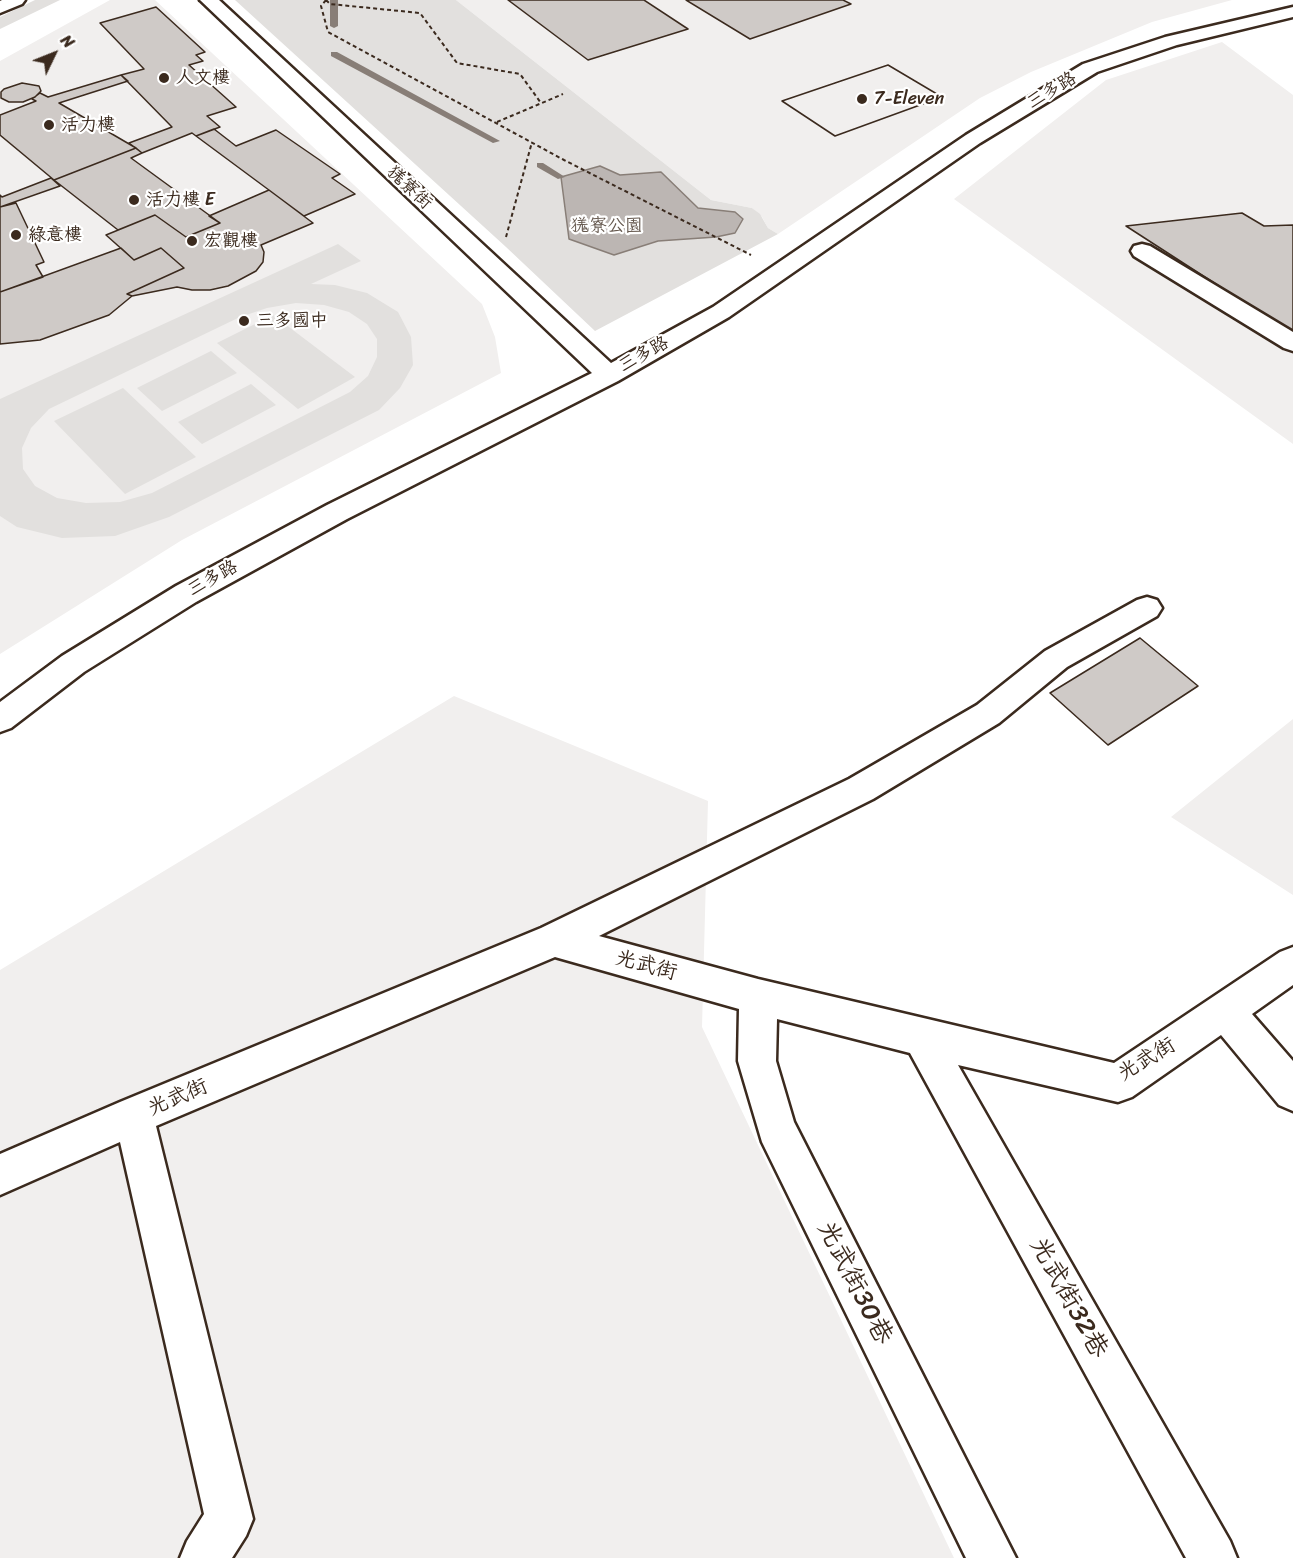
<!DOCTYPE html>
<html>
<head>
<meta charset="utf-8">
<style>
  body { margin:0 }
  #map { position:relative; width:1293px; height:1558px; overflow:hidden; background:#fff; font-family:Sriracha,sans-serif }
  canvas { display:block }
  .north { position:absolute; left:24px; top:24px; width:60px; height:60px; -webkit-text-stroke:4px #fff; paint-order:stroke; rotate:47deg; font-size:16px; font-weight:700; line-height:24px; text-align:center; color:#3b2a1e }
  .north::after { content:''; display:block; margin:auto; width:21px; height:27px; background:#3b2a1e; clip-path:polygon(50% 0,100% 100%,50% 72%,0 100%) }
</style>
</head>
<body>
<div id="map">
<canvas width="1293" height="1558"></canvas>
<div class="north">N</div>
</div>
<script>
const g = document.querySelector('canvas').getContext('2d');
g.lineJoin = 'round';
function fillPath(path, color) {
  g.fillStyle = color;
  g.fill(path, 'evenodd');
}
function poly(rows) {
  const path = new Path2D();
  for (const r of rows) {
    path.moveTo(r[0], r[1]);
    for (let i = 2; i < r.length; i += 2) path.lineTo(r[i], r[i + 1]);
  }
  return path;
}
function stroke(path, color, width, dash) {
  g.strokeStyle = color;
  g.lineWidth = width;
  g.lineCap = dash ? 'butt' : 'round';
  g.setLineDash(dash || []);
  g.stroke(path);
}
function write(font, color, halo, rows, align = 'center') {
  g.font = font + ' Sriracha,"LXGW WenKai TC",sans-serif';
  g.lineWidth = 4.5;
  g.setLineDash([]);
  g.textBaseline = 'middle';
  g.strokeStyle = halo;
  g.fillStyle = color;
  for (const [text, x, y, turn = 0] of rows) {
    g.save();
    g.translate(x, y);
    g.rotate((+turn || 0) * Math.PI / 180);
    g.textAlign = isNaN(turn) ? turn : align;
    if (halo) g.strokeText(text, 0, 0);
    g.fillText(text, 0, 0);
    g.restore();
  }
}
fillPath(poly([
  [110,0,155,0,482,304,495,337,501,373,182,540,0,654,0,61],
  [456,0,1232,0,1152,22,1031,72,980,98,778,234,768,228,762,217,752,208,711,200],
  [1222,42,1293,95,1293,444,954,199,1106,80],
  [454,696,708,801,702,1027,954,1558,0,1558,0,970],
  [1293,719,1293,895,1171,817]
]), '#f1efee');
fillPath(poly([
  [35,0,60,0,0,29,0,17],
  [235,0,456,0,711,200,752,208,760,214,768,228,778,234,595,331,506,247],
  [338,244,361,261,311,284,335,285,367,293,398,312,411,337,413,365,400,388,379,410,169,517,115,536,62,538,17,527,0,516,0,399],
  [296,303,324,305,349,312,367,324,377,339,377,357,368,376,350,392,152,493,120,502,86,503,57,498,35,486,23,469,22,448,31,428,49,409,240,317,267,308],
  [273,315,355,377,298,409,217,343],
  [211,351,237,373,162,411,137,388],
  [251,384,276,405,202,444,178,422],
  [123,388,196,457,125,494,54,421]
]), '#e2e0de');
const water = poly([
  [600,166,620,175,661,172,698,208,735,212,743,219,735,233,716,237,658,241,614,255,569,239,561,177,600,166]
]);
fillPath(water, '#bcb6b3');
stroke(water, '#887e77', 1.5);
fillPath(poly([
  [330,0,338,0,338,26,334,28,330,26,330,0],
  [331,52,337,52,500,141,493,143,331,56,331,52],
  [537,163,543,163,565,177,558,179,537,167,537,163]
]), '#887e77');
const building = poly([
  [508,0,644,0,688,29,588,60,508,0],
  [686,0,843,0,851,4,750,39,686,0],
  [156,7,205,52,196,55,203,61,189,65,236,107,207,116,220,127,196,136,192,133,142,153,129,143,172,127,121,75,144,69,100,23,156,7],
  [888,65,942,97,835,136,782,101,888,65],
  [888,65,942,97,835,136,782,101,888,65],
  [121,75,128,81,59,103,136,148,54,180,0,135,0,115,36,101,32,99,40,93,48,97,121,75],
  [22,83,39,86,41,91,35,97,23,102,9,102,1,98,1,92,4,89,22,83],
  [214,129,236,146,276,130,340,174,332,178,355,194,304,216,196,136,214,129],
  [136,148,142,153,131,158,220,223,186,237,155,215,118,230,54,180,136,148],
  [51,178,60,186,0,207,0,195,2,197,51,178],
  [269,190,313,223,261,245,264,252,263,262,256,271,228,286,210,290,192,290,177,287,132,296,127,294,184,268,161,248,134,260,106,235,155,215,186,237,220,223,209,216,269,190],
  [16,203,44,262,36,265,43,277,0,292,0,207,16,203],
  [1242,213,1264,226,1293,225,1293,334,1126,226,1242,213],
  [121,248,134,260,161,248,184,268,127,294,132,296,109,315,40,340,0,344,0,292,121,248],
  [1140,638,1198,686,1108,745,1050,693,1140,638]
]);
fillPath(building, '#cfcac7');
stroke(building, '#3b2a1e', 1.5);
const minor = poly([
  [2,0,25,0,22,4,0,13,0,1,2,0],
  [200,0,219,0,611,363,713,307,966,135,1083,64,1165,37,1293,7,1293,17,1177,45,1097,72,980,143,729,317,618,381,347,519,196,602,84,672,11,728,0,732,0,702,62,656,176,586,327,505,592,373,200,0],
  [1142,244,1150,246,1293,332,1293,351,1284,348,1134,256,1131,251,1134,246,1142,244],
  [1147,597,1157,600,1162,608,1157,616,1067,667,999,723,873,799,599,936,758,979,1114,1063,1280,952,1293,947,1293,985,1252,1014,1293,1061,1293,1111,1279,1105,1221,1035,1132,1097,1118,1102,958,1065,1230,1541,1237,1558,1186,1558,910,1053,777,1019,776,1061,794,1122,1016,1558,966,1558,762,1142,738,1061,739,1009,555,957,156,1126,253,1519,246,1536,232,1558,180,1558,187,1541,204,1514,120,1142,0,1195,0,1154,120,1102,541,928,849,779,977,705,1045,651,1137,600,1147,597]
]);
stroke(minor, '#3b2a1e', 5);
stroke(poly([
  [326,0,321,6,328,32,564,160,751,255],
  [326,0,330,4,420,13,457,63,520,74,541,103],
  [497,122,563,94],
  [506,237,532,142]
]), '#3b2a1e', 2, [4, 3]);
fillPath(minor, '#fff');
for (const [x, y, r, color] of [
  [164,78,6,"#3b2a1e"],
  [862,99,6,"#3b2a1e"],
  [49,125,6,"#3b2a1e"],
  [134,200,6,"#3b2a1e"],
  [16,235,6,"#3b2a1e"],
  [192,241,6,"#3b2a1e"],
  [244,321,6,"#3b2a1e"]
]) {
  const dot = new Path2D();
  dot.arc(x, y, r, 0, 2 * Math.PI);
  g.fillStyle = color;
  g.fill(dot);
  stroke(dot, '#fff', 2);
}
write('18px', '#3b2a1e', '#fff', [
  ["人文樓",176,78],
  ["7-Eleven",874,99],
  ["活力樓",61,125],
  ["活力樓 E",146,200],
  ["綠意樓",28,235],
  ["宏觀樓",204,241],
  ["三多國中",256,321]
], 'left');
write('18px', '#3b2a1e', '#fff', [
  ["三多路",1052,91,-31],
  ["獇寮街",409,188,43],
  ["三多路",644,355,-29],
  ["三多路",213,579,-29]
]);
write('18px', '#65584e', '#fff', [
  ["獇寮公園",607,226]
]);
write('21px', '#3b2a1e', '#fff', [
  ["光武街",646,966,15],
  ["光武街",1147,1060,-31],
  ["光武街",178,1098,-23]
]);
write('26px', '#3b2a1e', '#fff', [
  ["光武街30巷",854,1283,63],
  ["光武街32巷",1068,1298,61]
]);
</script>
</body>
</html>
